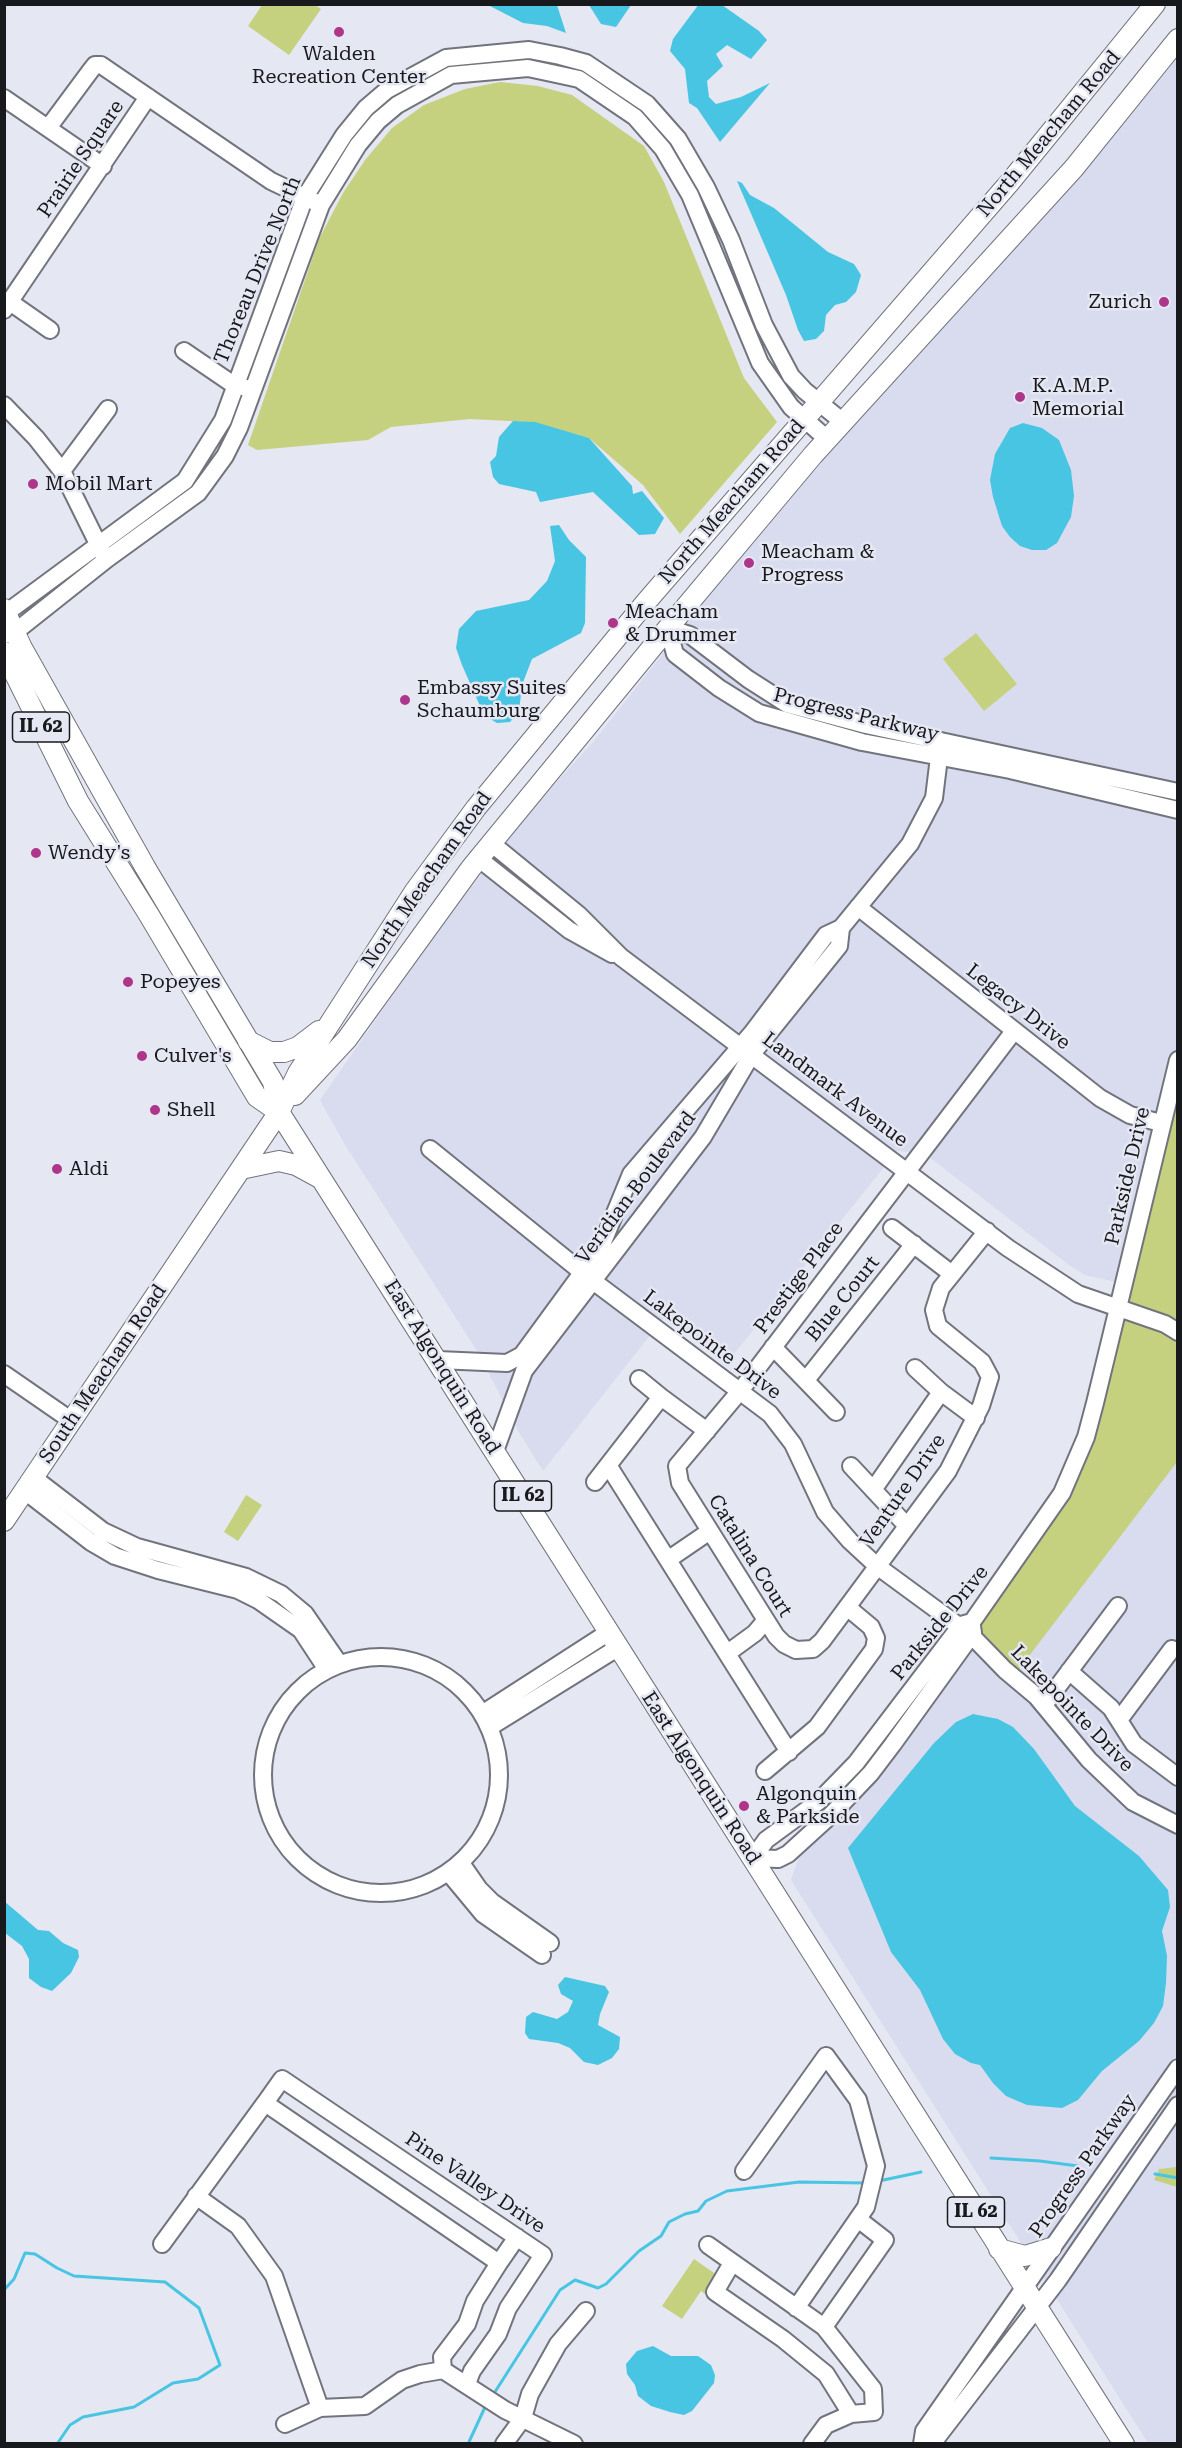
<!DOCTYPE html>
<html>
<head>
<meta charset="utf-8">
<style>
  body { margin:0 }
  #map { position:relative; width:1182px; height:2448px; overflow:hidden; background:#e5e7f2; font-family:"Roboto Serif",serif }
  canvas { display:block }
  .frame { position:absolute; inset:0; border:6px solid #18191d; pointer-events:none }
</style>
</head>
<body>
<div id="map">
<canvas width="1182" height="2448"></canvas>
<div class="frame"></div>
</div>
<script>
const g = document.querySelector('canvas').getContext('2d');
g.lineJoin = 'round';
function fillPath(path, color) {
  g.fillStyle = color;
  g.fill(path, 'evenodd');
}
function poly(rows) {
  const path = new Path2D();
  for (const r of rows) {
    if (r.length === 3) {
      path.moveTo(r[0] + r[2], r[1]);
      path.arc(r[0], r[1], r[2], 0, 2 * Math.PI);
      continue;
    }
    path.moveTo(r[0], r[1]);
    for (let i = 2; i < r.length; i += 2) path.lineTo(r[i], r[i + 1]);
  }
  return path;
}
function stroke(path, color, width, dash) {
  g.strokeStyle = color;
  g.lineWidth = width;
  g.lineCap = dash ? 'butt' : 'round';
  g.setLineDash(dash || []);
  g.stroke(path);
}
function write(font, color, halo, rows, align = 'center') {
  g.font = font + ' "Roboto Serif",serif';
  g.lineWidth = 5;
  g.setLineDash([]);
  g.textBaseline = 'middle';
  g.strokeStyle = halo;
  g.fillStyle = color;
  for (const [text, x, y, turn = 0] of rows) {
    g.save();
    g.translate(x, y);
    g.rotate((+turn || 0) * Math.PI / 180);
    g.textAlign = isNaN(turn) ? turn : align;
    if (halo) g.strokeText(text, 0, 0);
    g.fillText(text, 0, 0);
    g.restore();
  }
}
fillPath(poly([
  [1177,25,1177,2443,1148,2443,791,1880,801,1851,858,1792,1062,1493,1125,1284,1085,1275,1069,1265,924,1153,897,1151,729,1360,666,1315,543,1471,520,1434,479,1354,345,1145,320,1100,436,933,525,817,593,742,687,623,1011,236]
]), '#d8dcee');
fillPath(poly([
  [262,5,315,5,321,9,289,55,248,26],
  [500,82,538,86,572,95,644,146,664,182,744,378,777,422,680,534,643,485,589,438,530,422,470,419,391,427,368,440,257,450,248,445,319,239,343,193,365,160,392,128,424,105,465,89],
  [657,126,687,168,717,227,715,228,655,127],
  [976,633,1017,684,984,711,943,659],
  [1177,1060,1177,1462,1013,1677,971,1635,1076,1463],
  [246,1495,262,1505,238,1541,224,1532],
  [1177,2167,1177,2187,1154,2180,1159,2169],
  [694,2259,717,2275,705,2294,701,2291,682,2319,662,2306]
]), '#c6d17f');
fillPath(poly([
  [699,4,722,5,759,31,767,40,751,59,727,45,716,54,723,66,707,81,709,97,716,104,741,97,770,83,720,142,697,108,689,103,685,69,670,51,673,39],
  [488,5,557,5,566,33,547,26,523,23],
  [589,5,631,5,616,27,601,24],
  [737,181,742,183,750,195,774,208,828,252,854,264,861,275,856,292,846,302,835,305,826,315,824,331,816,339,804,341,798,330,786,295],
  [513,421,535,422,589,438,632,486,633,494,642,491,664,518,655,534,639,535,593,492,540,502,536,492,499,484,493,477,490,462,496,456,499,437],
  [1023,423,1042,428,1059,440,1071,470,1074,496,1071,517,1057,543,1046,550,1032,550,1020,546,1010,537,1002,526,993,497,990,480,995,454,1010,428],
  [559,525,569,540,586,557,585,623,581,633,532,659,522,685,519,712,510,722,497,723,487,717,480,706,462,665,456,648,459,629,476,611,529,600,547,581,555,561,550,526],
  [973,1714,998,1719,1013,1727,1034,1749,1075,1806,1139,1856,1168,1890,1170,1907,1162,1931,1167,1956,1166,1983,1163,2006,1154,2023,1139,2041,1102,2071,1078,2100,1062,2108,1027,2105,1006,2096,993,2083,980,2065,971,2063,955,2054,943,2039,920,1990,891,1952,848,1848,934,1743,956,1722],
  [4,1901,38,1930,49,1931,63,1943,78,1950,79,1957,71,1973,52,1991,41,1987,29,1978,29,1959,22,1946,5,1933],
  [565,1977,605,1986,609,1992,600,2014,598,2025,620,2037,619,2049,612,2058,598,2065,584,2062,570,2048,558,2043,529,2039,525,2033,526,2017,533,2012,557,2019,568,2012,573,2001,561,1994,558,1985],
  [653,2346,671,2356,698,2356,711,2365,715,2375,714,2383,692,2411,684,2415,670,2412,651,2406,638,2396,635,2385,627,2374,626,2364,637,2351]
]), '#47c5e2');
stroke(poly([
  [991,2158,1040,2161,1078,2166],
  [1155,2174,1178,2178],
  [879,2181,921,2172],
  [4,2290,14,2279,25,2253,35,2254,57,2268,74,2276,165,2282,199,2308,220,2365,198,2379,173,2383,134,2407,83,2417,70,2425,57,2444],
  [493,2395,560,2290,575,2280,598,2288,606,2284,639,2251,661,2236,669,2222,685,2214,698,2211,706,2201,727,2191,799,2182,866,2183],
  [468,2444,486,2405]
]), '#47c5e2', 3);
const minor = poly([
  [4,98,103,166],
  [48,128,91,70,95,65,101,65,271,181,315,202],
  [10,302,50,330],
  [4,310,148,97],
  [184,351,231,383,246,388],
  [4,405,36,438,62,471,103,554],
  [62,471,108,409],
  [4,617,6,613,185,481,223,420,305,197,344,135,366,108,387,90,446,58,529,50,560,56,586,63,647,104,678,139,706,187,731,240,764,325,791,376,805,391,843,422],
  [668,628,675,654,719,688,759,713,862,742,1010,770,1178,810],
  [668,628,690,635,748,679,787,704,866,725,1178,792],
  [4,635,15,632,107,559,198,493,225,456,239,428,321,205,358,145,378,121,397,105,451,75,528,68,556,74,579,79,635,117,663,149,690,195,760,363,791,407,827,439],
  [491,843,579,915,621,957,1008,1248,1078,1294,1165,1324,1178,1332],
  [478,858,569,930,612,954],
  [858,907,1100,1098,1130,1115,1161,1123],
  [430,1149,593,1281,770,1414,793,1444,825,1512,850,1541,877,1566,971,1635,1005,1670,1036,1696,1089,1760,1133,1802,1178,1825],
  [892,1228,952,1274],
  [987,1231,941,1288,934,1310,938,1326,982,1362,990,1377,981,1406,948,1471,822,1641,813,1649,796,1650,784,1644,776,1636,680,1483,677,1466,740,1391,1014,1031],
  [773,1347,836,1412],
  [438,1360,507,1363,522,1355,601,1247,631,1174,752,1033,826,935,841,928,910,844,934,798,941,741],
  [915,1368,941,1392],
  [4,1374,72,1421],
  [639,1379,661,1397],
  [806,1380,914,1244],
  [495,1451,524,1371,703,1137,752,1054,839,946,841,928],
  [608,1465,789,1752],
  [851,1466,907,1526],
  [34,1478,103,1531,137,1547,246,1577,281,1594,305,1614,338,1662],
  [595,1482,661,1397,707,1431],
  [873,1490,941,1392,976,1418],
  [25,1491,91,1542,115,1556,158,1570,238,1590,258,1600,301,1630,326,1668],
  [669,1559,710,1531],
  [729,1652,755,1633,766,1620],
  [381,1775,118],
  [1069,1671,1111,1708,1134,1744,1178,1777],
  [1044,1705,1118,1606],
  [482,1714,609,1632],
  [1119,1720,1172,1649],
  [490,1727,619,1647],
  [765,1771,817,1727,874,1649,876,1638,871,1627,847,1607],
  [753,1858,766,1840,819,1801,856,1763,961,1625,972,1622,1062,1493,1086,1437,1095,1403,1178,1060],
  [753,1858,778,1859,788,1854,832,1814,871,1773,893,1744,973,1633,972,1626],
  [461,1863,479,1889,492,1902,550,1943],
  [449,1873,483,1914,542,1955],
  [265,2103,282,2079,543,2255,508,2308,498,2334,472,2371,467,2384],
  [744,2171,826,2056,858,2100,876,2166,866,2207,796,2308],
  [196,2196,238,2226,274,2276,320,2408],
  [162,2244,265,2103,499,2263,475,2301,467,2324,442,2357,443,2370],
  [708,2245,824,2327,873,2389,874,2412,851,2414,826,2374,783,2339,715,2292,732,2263],
  [499,2263,517,2237],
  [824,2327,885,2240,858,2219],
  [443,2370,505,2410,574,2444],
  [285,2424,320,2408,365,2406,402,2380,420,2374,443,2370],
  [504,2444,523,2418,530,2394,558,2344,586,2311],
  [812,2444,826,2425,851,2414],
  [922,2444,924,2431,1178,2068],
  [927,2444,935,2440,1058,2280,1178,2105]
]);
const major = poly([
  [4,609,22,648,145,867,273,1082,279,1112,1124,2444],
  [4,652,78,801,149,915,257,1097,279,1112],
  [248,1041,270,1052,284,1052,298,1047,319,1031],
  [295,1095,347,1039,471,868,668,628,813,455,1074,168,1178,39],
  [241,1169,279,1161,296,1165,320,1178],
  [4,1521,279,1112,298,1073,415,891,476,808,646,602,1010,182,1155,4],
  [999,2249,1025,2256,1051,2248]
]);
stroke(minor, '#72747d', 20);
stroke(major, '#72747d', 22);
stroke(minor, '#fff', 16);
stroke(major, '#fff', 20);
for (const [x, y, r, color] of [
  [339,32,6,"#ae368a"],
  [1164,302,6,"#ae368a"],
  [1020,397,6,"#ae368a"],
  [33,484,6,"#ae368a"],
  [749,563,6,"#ae368a"],
  [613,623,6,"#ae368a"],
  [405,700,6,"#ae368a"],
  [36,853,6,"#ae368a"],
  [128,982,6,"#ae368a"],
  [142,1056,6,"#ae368a"],
  [155,1110,6,"#ae368a"],
  [57,1169,6,"#ae368a"],
  [744,1806,6,"#ae368a"]
]) {
  const dot = new Path2D();
  dot.arc(x, y, r, 0, 2 * Math.PI);
  g.fillStyle = color;
  g.fill(dot);
  stroke(dot, '#e5e7f2', 2);
}
for (const [x, y, w] of [
  [41,727,57],
  [523,1496,57],
  [976,2212,57]
]) {
  const box = new Path2D();
  box.roundRect(x - w / 2, y - 15, w, 30, 4.5);
  g.fillStyle = '#e5e7f2';
  g.fill(box);
  stroke(box, '#18191d', 1.5);
}
write('bold 18px', '#18191d', null, [
  ["IL 62",41,727],
  ["IL 62",523,1496],
  ["IL 62",976,2212]
]);
write('20px', '#18191d', '#e5e7f2', [
  ["Walden",339,54,"center"],
  ["Recreation Center",339,77,"center"],
  ["Zurich",1152,302,"right"],
  ["K.A.M.P.",1032,386],
  ["Memorial",1032,409],
  ["Mobil Mart",45,484],
  ["Meacham &",761,552],
  ["Progress",761,575],
  ["Meacham",625,612],
  ["& Drummer",625,635],
  ["Embassy Suites",417,688],
  ["Schaumburg",417,711],
  ["Wendy's",48,853],
  ["Popeyes",140,982],
  ["Culver's",154,1056],
  ["Shell",167,1110],
  ["Aldi",69,1169],
  ["Algonquin",756,1794],
  ["& Parkside",756,1817]
], 'left');
write('20px', '#18191d', '#e5e7f2', [
  ["North Meacham Road",1049,134,-50],
  ["Prairie Square",81,159,-56],
  ["Thoreau Drive North",258,270,-68],
  ["North Meacham Road",732,502,-49],
  ["Progress Parkway",856,715,14],
  ["North Meacham Road",427,880,-55],
  ["Legacy Drive",1018,1007,38],
  ["Landmark Avenue",835,1090,37],
  ["Parkside Drive",1128,1176,-77],
  ["Veridian Boulevard",636,1188,-53],
  ["Prestige Place",799,1278,-53],
  ["Blue Court",843,1299,-51],
  ["Lakepointe Drive",712,1345,37],
  ["East Algonquin Road",442,1367,58],
  ["South Meacham Road",103,1374,-56],
  ["Venture Drive",903,1491,-55],
  ["Catalina Court",750,1556,58],
  ["Parkside Drive",940,1623,-51],
  ["Lakepointe Drive",1072,1709,46],
  ["East Algonquin Road",701,1778,57],
  ["Progress Parkway",1083,2166,-55],
  ["Pine Valley Drive",475,2183,34]
]);
</script>
</body>
</html>
